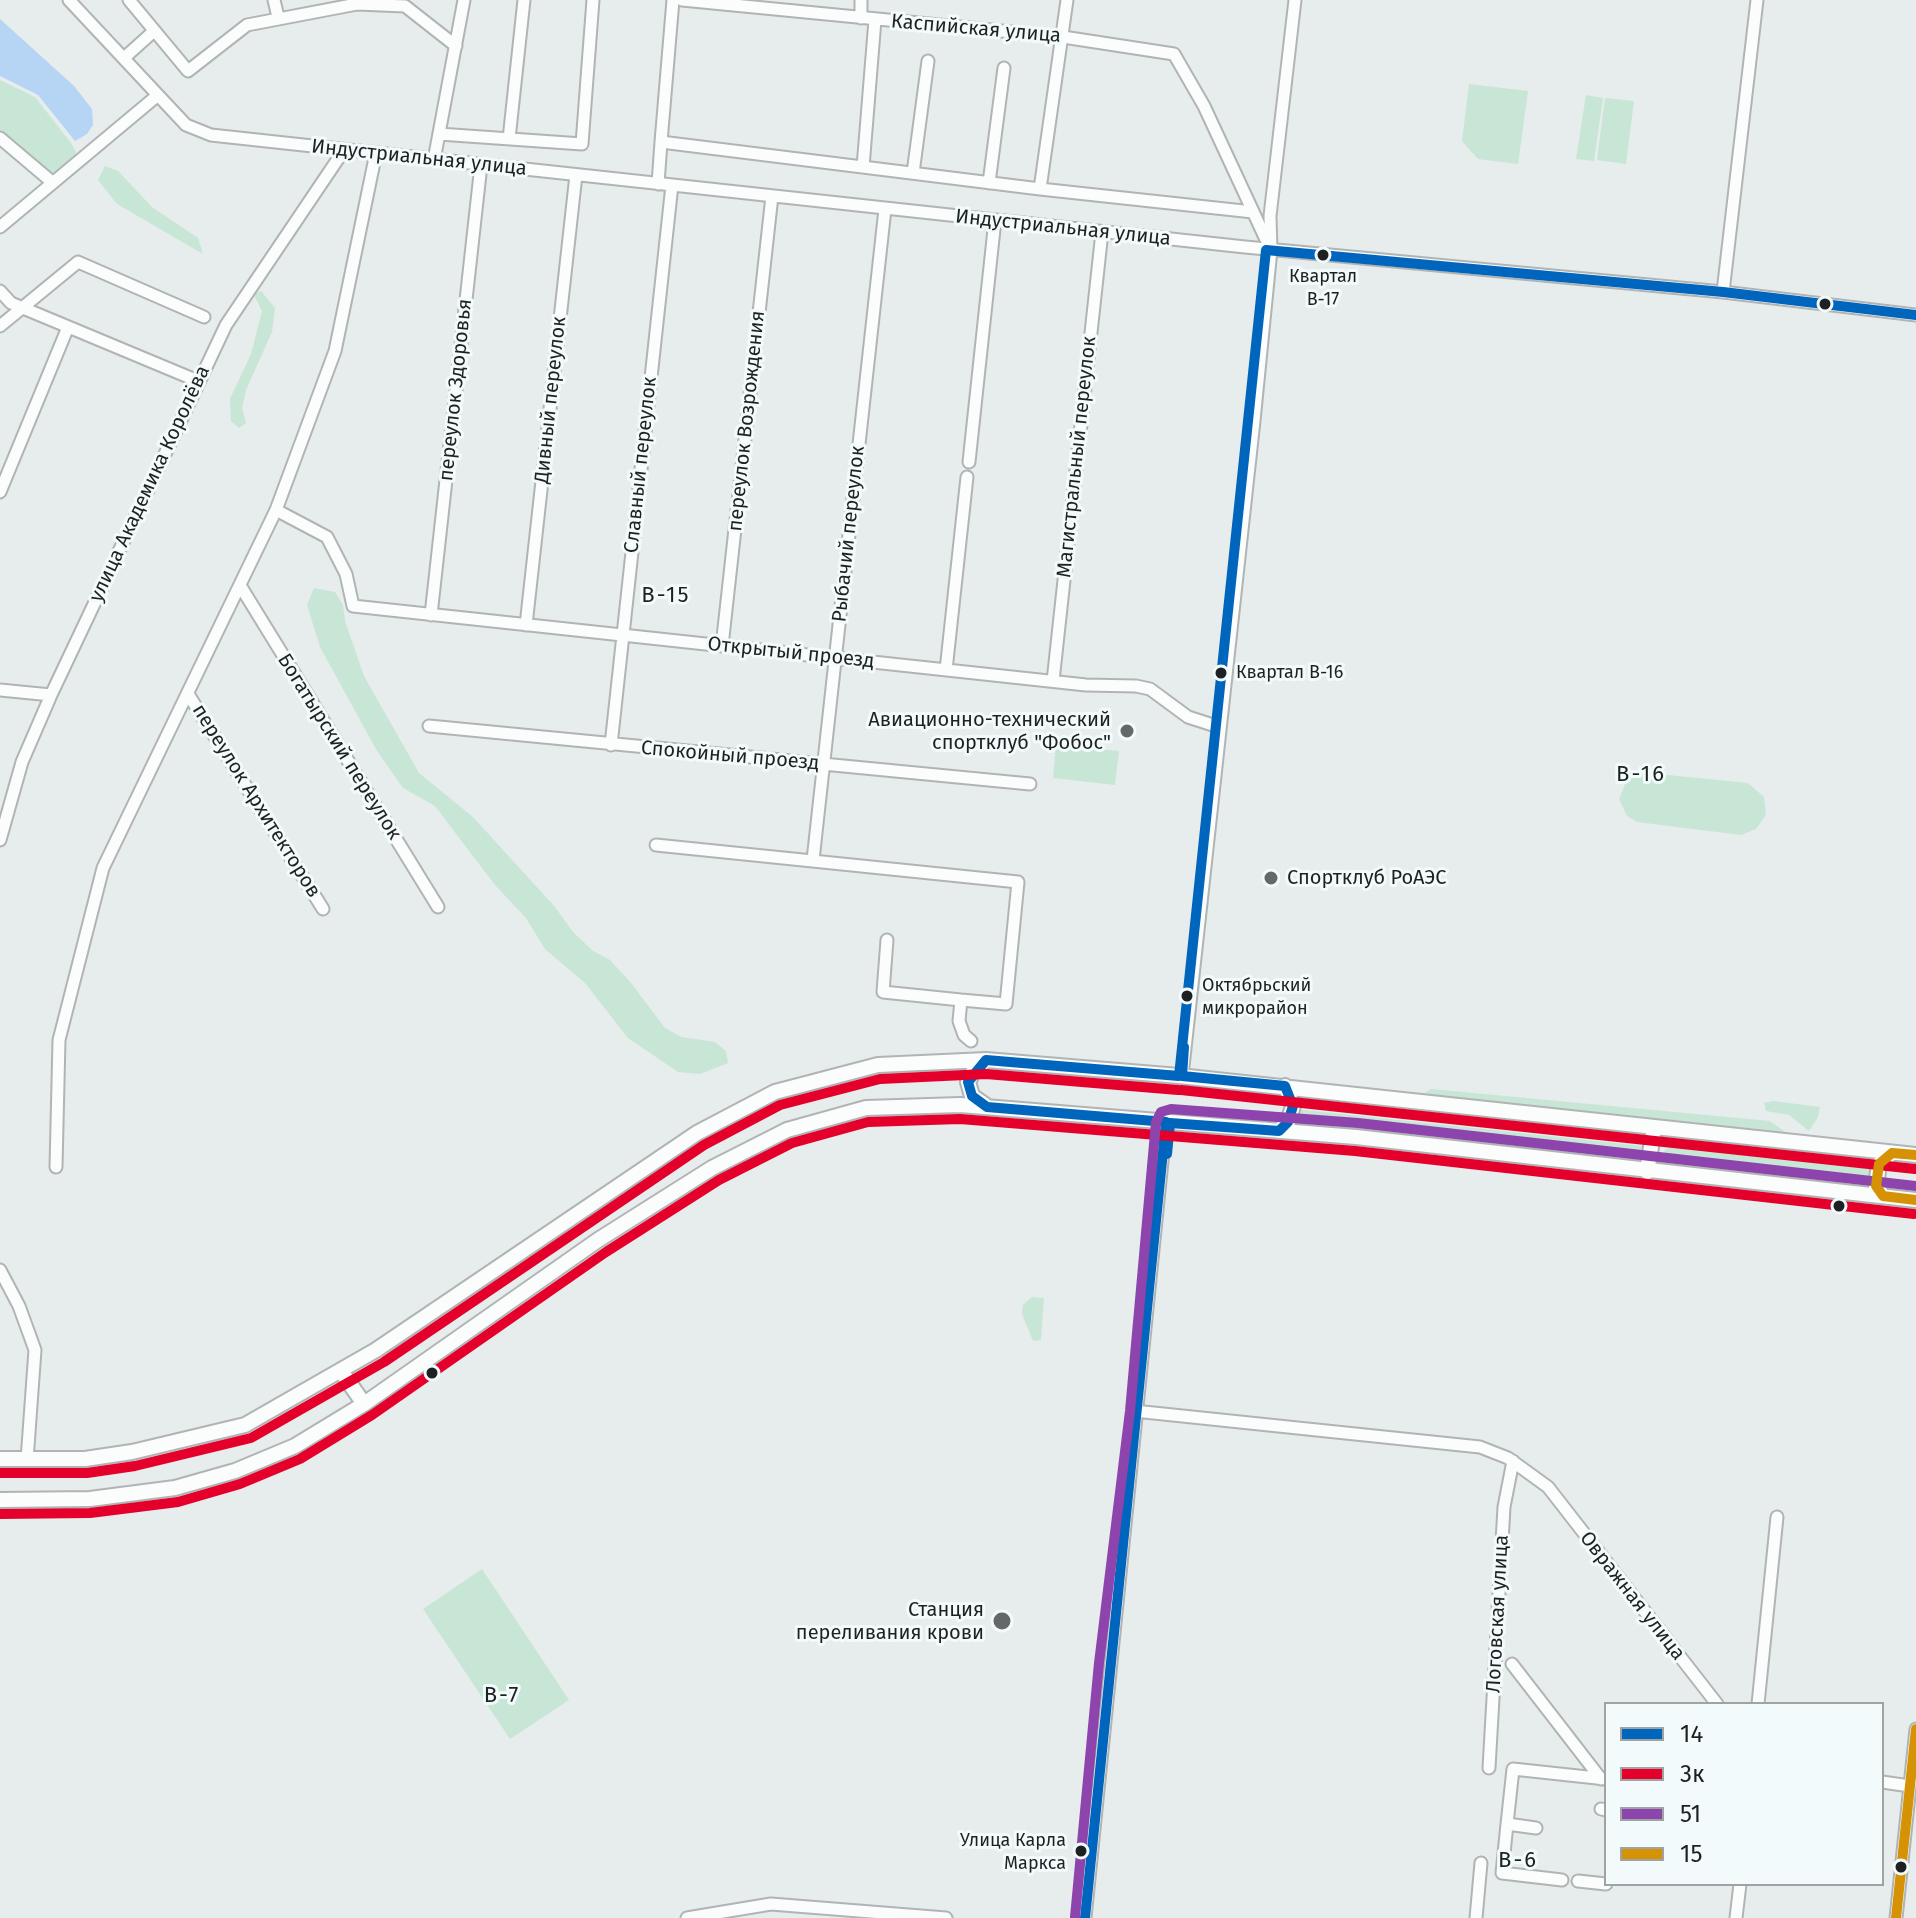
<!DOCTYPE html>
<html>
<head>
<meta charset="utf-8">
<style>
  body { margin:0 }
  #map { position:relative; width:1916px; height:1918px; overflow:hidden; background:#e7ecec; font-family:"Fira Sans",sans-serif }
  canvas { display:block }
  .legend { position:absolute; left:1604px; top:1702px; width:280px; height:184px; box-sizing:border-box; background:#f3fafb; border:2px solid #9ea3a4; margin:0; padding:10px 14px; list-style:none; font-size:24px; color:#1e2121 }
  .legend li { display:flex; align-items:center; gap:16px; height:40px }
  .legend b { width:40px; border:2px solid #9ea3a4 }
</style>
</head>
<body>
<div id="map">
<canvas width="1916" height="1918"></canvas>
<ul class="legend">
<li><b style="height:10px;background:#0065bd"></b>14</li>
<li><b style="height:10px;background:#e4002b"></b>3к</li>
<li><b style="height:10px;background:#8e44ad"></b>51</li>
<li><b style="height:10px;background:#d69205"></b>15</li>
</ul>
</div>
<script>
const g = document.querySelector('canvas').getContext('2d');
g.lineJoin = 'round';
function fillPath(path, color) {
  g.fillStyle = color;
  g.fill(path, 'evenodd');
}
function poly(rows) {
  const path = new Path2D();
  for (const r of rows) {
    path.moveTo(r[0], r[1]);
    for (let i = 2; i < r.length; i += 2) path.lineTo(r[i], r[i + 1]);
  }
  return path;
}
function stroke(path, color, width, dash) {
  g.strokeStyle = color;
  g.lineWidth = width;
  g.lineCap = dash ? 'butt' : 'round';
  g.setLineDash(dash || []);
  g.stroke(path);
}
function write(font, color, halo, rows, align = 'center') {
  g.font = font + ' "Fira Sans",sans-serif';
  g.lineWidth = 6;
  g.setLineDash([]);
  g.textBaseline = 'middle';
  g.strokeStyle = halo;
  g.fillStyle = color;
  for (const [text, x, y, turn = 0] of rows) {
    g.save();
    g.translate(x, y);
    g.rotate((+turn || 0) * Math.PI / 180);
    g.textAlign = isNaN(turn) ? turn : align;
    if (halo) g.strokeText(text, 0, 0);
    g.fillText(text, 0, 0);
    g.restore();
  }
}
fillPath(poly([
  [0,80,35,97,71,143,76,152,74,158,58,172,50,173,0,131],
  [1469,84,1528,91,1518,164,1478,159,1462,141],
  [1586,95,1603,98,1594,161,1576,159],
  [1605,98,1634,101,1626,164,1597,160],
  [105,166,118,171,152,207,198,238,203,254,117,204,98,180],
  [261,291,275,308,272,332,246,390,242,408,246,423,239,428,231,421,230,399,251,354,262,311,254,295],
  [314,588,335,592,343,605,345,621,364,676,419,773,473,817,555,907,573,932,593,951,610,960,631,983,665,1028,681,1037,715,1042,726,1051,728,1063,700,1074,678,1072,628,1038,585,983,545,949,526,918,495,885,435,806,403,788,377,751,320,647,307,605],
  [1056,745,1119,751,1115,785,1053,778],
  [1638,772,1748,783,1764,797,1766,815,1756,829,1741,835,1637,822,1627,816,1619,799,1626,782],
  [1431,1089,1770,1121,1791,1136,1414,1100],
  [1773,1101,1820,1107,1818,1117,1809,1131,1789,1115,1766,1111,1764,1103],
  [1295,1109,1643,1146,1645,1150,1640,1163,1291,1127,1298,1117],
  [1670,1147,1873,1169,1868,1182,1872,1186,1666,1164,1664,1151],
  [1032,1297,1044,1298,1041,1340,1033,1341,1022,1314,1023,1305],
  [482,1569,569,1700,510,1739,423,1609]
]), '#c8e6d6');
fillPath(poly([
  [0,19,74,86,92,109,93,125,87,134,75,141,38,95,0,76]
]), '#b6d4f4');
const minor = poly([
  [69,0,186,125,211,135,1245,247,1723,292,1916,315],
  [129,0,188,71,247,25,357,4,405,6,456,46],
  [274,0,278,17],
  [682,0,1063,37,1174,54,1204,106,1269,246],
  [1067,0,1040,189,1253,212],
  [861,18,861,0],
  [124,58,154,31],
  [439,134,582,144,593,0],
  [0,138,52,182],
  [509,139,524,0],
  [661,142,673,0],
  [434,160,464,0],
  [863,167,875,20],
  [913,173,928,61],
  [989,183,1004,68],
  [658,184,661,142,1040,189],
  [0,227,158,95],
  [0,291,11,303,198,381],
  [1723,292,1757,0],
  [0,326,78,262,204,317],
  [969,462,995,220],
  [0,492,68,327],
  [276,510,327,537,346,574,353,606,1086,685,1136,686,1150,689,1188,717,1219,727],
  [241,587,438,907],
  [431,615,481,165],
  [526,625,576,175],
  [722,646,772,196],
  [946,670,967,477],
  [1053,681,1102,232],
  [0,690,51,695],
  [188,694,323,909],
  [429,726,1030,784],
  [611,745,672,185],
  [0,840,22,762,51,695,226,325,344,150],
  [656,845,1018,882,1006,1004,961,1000],
  [813,860,885,209],
  [887,940,883,992,961,1000,959,1021,964,1035,971,1041],
  [1182,1076,1254,421,1271,250,1270,216,1295,0],
  [56,1167,59,1040,103,868,276,510,335,351,376,153],
  [0,1270,19,1306,35,1350,27,1460],
  [1144,1412,1480,1447,1508,1458,1548,1487,1717,1704],
  [1512,1664,1601,1779],
  [1758,1704,1777,1517],
  [1489,1768,1504,1507,1513,1461],
  [1882,1782,1910,1786],
  [1601,1809,1606,1810],
  [1507,1824,1502,1873,1562,1880],
  [1536,1828,1507,1824,1513,1769,1606,1779],
  [1578,1881,1606,1884],
  [687,1918,771,1904,946,1918],
  [1085,1918,1166,1122],
  [1476,1918,1481,1863],
  [1736,1918,1740,1884],
  [1896,1918,1916,1729]
]);
const major = poly([
  [985,1105,972,1096,968,1082,973,1072,986,1060],
  [1279,1131,1288,1122,1293,1106,1285,1086],
  [1647,1172,1654,1128],
  [1883,1196,1876,1186,1879,1164,1892,1153],
  [341,1371,364,1404],
  [0,1459,85,1459,132,1452,245,1425,376,1350,697,1133,775,1092,878,1065,986,1060,1179,1076,1916,1155],
  [0,1500,90,1499,175,1488,235,1471,295,1446,364,1404,598,1240,712,1168,787,1130,866,1108,960,1105,1356,1137,1916,1200]
]);
stroke(minor, '#b1b4b4', 15);
stroke(major, '#b1b4b4', 18);
stroke(minor, '#fbfcfc', 11);
stroke(major, '#fbfcfc', 14);
stroke(poly([
  [1167,1154,1170,1123,1279,1131,1288,1122,1293,1106,1285,1086,1182,1076,1184,1047],
  [1085,1918,1166,1122,987,1107,972,1096,968,1082,986,1060,1179,1076,1266,250,1723,292,1916,315]
]), '#0065bd', 10);
stroke(poly([
  [1181,1090,1915,1169],
  [0,1473,87,1473,135,1466,251,1438,384,1362,704,1145,780,1105,880,1079,986,1074,1178,1090],
  [0,1514,90,1513,178,1502,240,1484,300,1459,372,1415,606,1252,719,1180,792,1143,868,1122,960,1119,1355,1151,1914,1214]
]), '#e4002b', 10);
stroke(poly([
  [1075,1917,1099,1663,1130,1411,1156,1122,1161,1112,1171,1109,1358,1123,1916,1186]
]), '#8e44ad', 10);
stroke(poly([
  [1916,1155,1892,1153,1879,1164,1876,1186,1883,1196,1916,1200],
  [1896,1918,1916,1729]
]), '#d69205', 10);
for (const [x, y, r, color] of [
  [1323,255,7,"#1e2121"],
  [1825,304,7,"#1e2121"],
  [1221,673,7,"#1e2121"],
  [1127,731,8,"#646868"],
  [1271,878,8,"#646868"],
  [1187,996,7,"#1e2121"],
  [1839,1206,7,"#1e2121"],
  [432,1373,7,"#1e2121"],
  [1002,1621,10,"#646868"],
  [1081,1851,7,"#1e2121"],
  [1901,1867,7,"#1e2121"]
]) {
  const dot = new Path2D();
  dot.arc(x, y, r, 0, 2 * Math.PI);
  g.fillStyle = color;
  g.fill(dot);
  stroke(dot, '#f3fafb', 3);
}
write('18px', '#1e2121', '#f3fafb', [
  ["Квартал",1323,277,"center"],
  ["В-17",1323,300,"center"],
  ["Квартал В-16",1236,673],
  ["Октябрьский",1202,986],
  ["микрорайон",1202,1009],
  ["Улица Карла",1066,1841,"right"],
  ["Маркса",1066,1864,"right"]
], 'left');
write('20px', '#1e2121', '#f3fafb', [
  ["Каспийская улица",976,29,5],
  ["Индустриальная улица",419,158,6],
  ["Индустриальная улица",1063,228,6],
  ["переулок Здоровья",456,390,-84],
  ["Дивный переулок",551,400,-84],
  ["переулок Возрождения",747,421,-84],
  ["Магистральный переулок",1077,457,-84],
  ["Славный переулок",641,465,-84],
  ["улица Академика Королёва",150,484,-65],
  ["Рыбачий переулок",849,534,-84],
  ["Открытый проезд",791,653,6],
  ["Богатырский переулок",339,747,58],
  ["Спокойный проезд",730,756,5],
  ["переулок Архитекторов",256,801,58],
  ["Овражная улица",1632,1596,52],
  ["Логовская улица",1498,1614,-87]
]);
write('20px', '#1e2121', '#f3fafb', [
  ["Авиационно-технический",1111,720],
  ["спортклуб \"Фобос\"",1111,743],
  ["Спортклуб РоАЭС",1287,878,"left"],
  ["Станция",984,1610],
  ["переливания крови",984,1633]
], 'right');
g.letterSpacing = '2px';
write('22px', '#1e2121', '#f3fafb', [
  ["В-15",666,596],
  ["В-16",1641,775],
  ["В-7",502,1696],
  ["В-6",1518,1861]
]);
g.letterSpacing = '0px';
</script>
</body>
</html>
